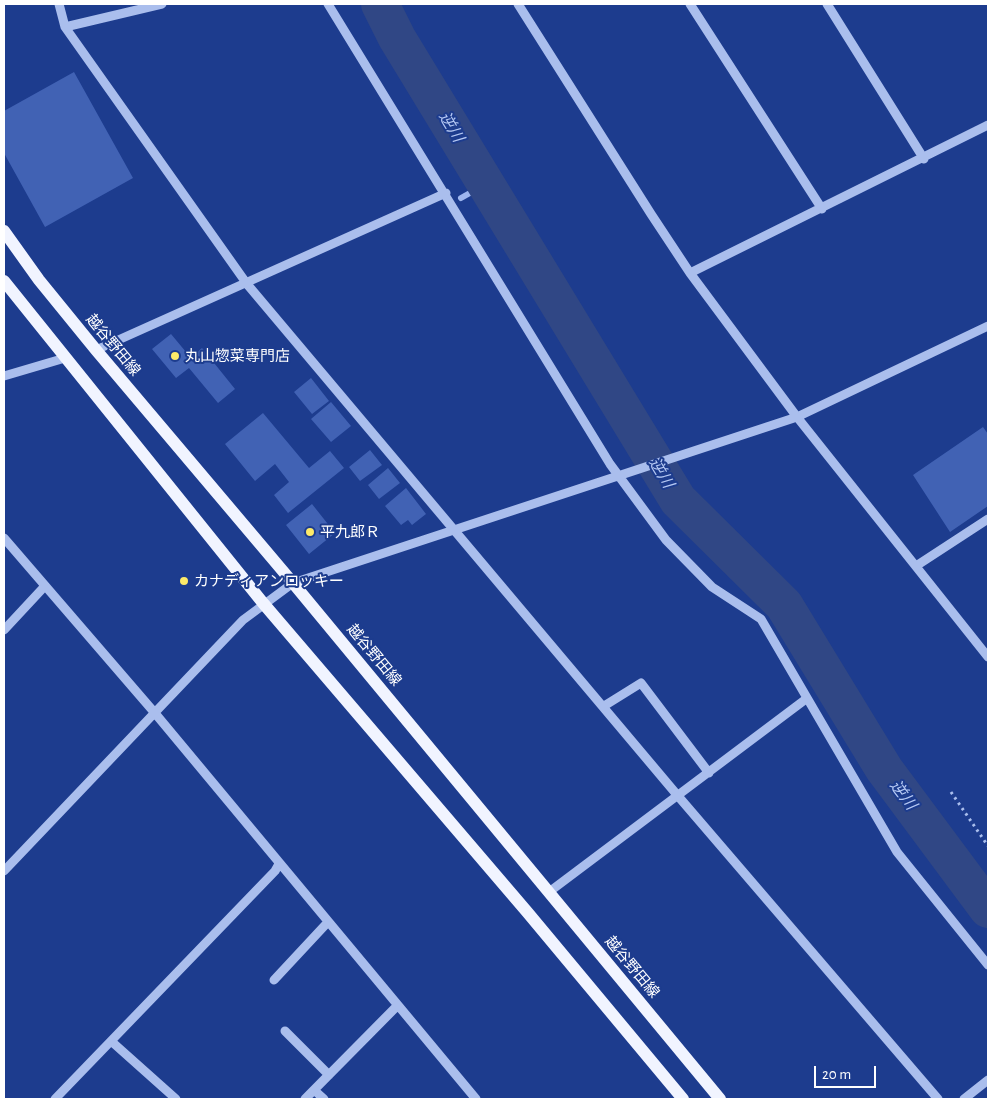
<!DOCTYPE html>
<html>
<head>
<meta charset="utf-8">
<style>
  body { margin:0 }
  #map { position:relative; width:992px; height:1103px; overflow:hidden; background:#1d3c8e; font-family:"Alegreya Sans",sans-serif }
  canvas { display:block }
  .frame { position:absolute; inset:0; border:5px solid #fff; pointer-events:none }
  .scale { position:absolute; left:814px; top:1066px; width:62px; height:22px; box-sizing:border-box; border:2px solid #fff; border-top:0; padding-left:6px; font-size:15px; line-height:18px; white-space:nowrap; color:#fff; -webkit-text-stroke:4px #1d3c8e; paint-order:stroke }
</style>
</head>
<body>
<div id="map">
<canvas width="992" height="1103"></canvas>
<div class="frame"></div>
<div class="scale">20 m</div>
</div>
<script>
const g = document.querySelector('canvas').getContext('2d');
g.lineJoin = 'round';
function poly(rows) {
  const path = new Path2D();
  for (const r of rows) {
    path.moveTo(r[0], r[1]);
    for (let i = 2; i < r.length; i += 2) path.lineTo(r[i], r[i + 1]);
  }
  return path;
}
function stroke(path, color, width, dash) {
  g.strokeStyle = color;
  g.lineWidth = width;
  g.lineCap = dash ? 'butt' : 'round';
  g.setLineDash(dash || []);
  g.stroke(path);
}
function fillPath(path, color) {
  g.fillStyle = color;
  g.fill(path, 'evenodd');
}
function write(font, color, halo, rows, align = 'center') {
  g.font = font + ' "Alegreya Sans","Noto Sans JP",sans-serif';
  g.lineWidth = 4;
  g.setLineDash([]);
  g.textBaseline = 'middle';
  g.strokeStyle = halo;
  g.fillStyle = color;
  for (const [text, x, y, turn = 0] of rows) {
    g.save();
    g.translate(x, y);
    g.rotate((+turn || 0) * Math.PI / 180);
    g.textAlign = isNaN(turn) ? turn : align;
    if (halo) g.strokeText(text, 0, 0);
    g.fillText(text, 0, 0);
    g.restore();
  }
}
stroke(poly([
  [461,198,486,184]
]), '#9eb6ef', 6);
stroke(poly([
  [380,4,397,38,678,500,784,605,884,769,988,909]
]), '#304785', 38);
fillPath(poly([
  [74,72,133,178,45,227,4,153,4,111],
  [171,334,191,358,202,348,235,389,218,403,189,368,176,378,152,349],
  [311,378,329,401,312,414,294,392],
  [331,402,351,426,331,442,311,419],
  [263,413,309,468,330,451,344,468,288,513,274,495,289,482,275,464,255,481,225,444],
  [983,427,988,434,988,506,950,532,913,475],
  [370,450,382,465,360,481,349,467],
  [388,468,400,483,379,499,368,485],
  [406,488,426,514,412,525,408,520,401,525,385,506],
  [312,504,335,533,309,554,286,525]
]), '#4162b4');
stroke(poly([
  [951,792,988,846]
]), '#aabeed', 3, [2.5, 4]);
stroke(poly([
  [59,4,65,27,247,284,678,796,938,1099],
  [328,4,610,464,666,540,712,587,761,619,897,852,988,965],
  [518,4,651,214,690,273,797,417,988,657],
  [690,4,822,209],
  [827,4,924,159],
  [65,27,162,4],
  [690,273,988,125],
  [96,350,446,193],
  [4,376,65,358],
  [4,538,154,712,476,1099],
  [916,566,988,519],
  [4,630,44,587],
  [604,706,641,683,709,773],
  [4,871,243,620,293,583,797,417,988,326],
  [549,892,806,699],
  [274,980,328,922],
  [285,1031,329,1075],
  [111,1041,176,1099],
  [314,1090,324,1099],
  [55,1099,275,871,279,864],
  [305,1099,397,1006],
  [964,1099,988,1080]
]), '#aabeed', 9);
stroke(poly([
  [4,231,39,280,96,350,293,583,720,1099],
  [4,281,263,603,528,913,683,1099]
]), '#f1f4ff', 12);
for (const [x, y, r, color] of [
  [175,356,5,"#fdea69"],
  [310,532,5,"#fdea69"],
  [184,581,5,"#fdea69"]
]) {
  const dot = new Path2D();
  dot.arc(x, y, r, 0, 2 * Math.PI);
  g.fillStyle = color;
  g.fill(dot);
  stroke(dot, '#1d3c8e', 2);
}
write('15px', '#fff', '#1d3c8e', [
  ["越谷野田線",113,345,50],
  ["越谷野田線",374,655,50],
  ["越谷野田線",632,967,50]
]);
write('15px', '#fff', '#1d3c8e', [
  ["丸山惣菜専門店",185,356],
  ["平九郎Ｒ",320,532],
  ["カナディアンロッキー",194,581]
], 'left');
write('italic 16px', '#b6c9f4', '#1d3c8e', [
  ["逆川",451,127,59],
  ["逆川",661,473,59],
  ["逆川",903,795,53]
]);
</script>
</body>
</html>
